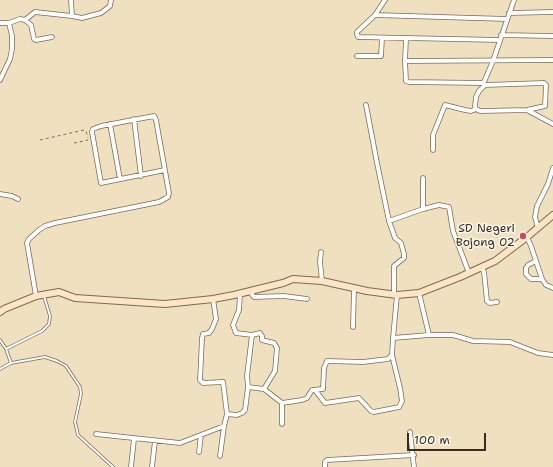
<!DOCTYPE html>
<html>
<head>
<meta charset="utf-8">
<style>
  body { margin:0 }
  #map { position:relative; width:553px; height:467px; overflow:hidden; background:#efe0c0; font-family:"Shantell Sans",sans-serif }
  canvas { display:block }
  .scale { position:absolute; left:407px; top:433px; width:79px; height:18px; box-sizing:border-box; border:2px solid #3b2a1e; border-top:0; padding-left:5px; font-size:12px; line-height:14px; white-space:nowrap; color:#3b2a1e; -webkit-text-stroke:3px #fbf7ec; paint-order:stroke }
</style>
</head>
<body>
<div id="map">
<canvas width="553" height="467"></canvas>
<div class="scale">100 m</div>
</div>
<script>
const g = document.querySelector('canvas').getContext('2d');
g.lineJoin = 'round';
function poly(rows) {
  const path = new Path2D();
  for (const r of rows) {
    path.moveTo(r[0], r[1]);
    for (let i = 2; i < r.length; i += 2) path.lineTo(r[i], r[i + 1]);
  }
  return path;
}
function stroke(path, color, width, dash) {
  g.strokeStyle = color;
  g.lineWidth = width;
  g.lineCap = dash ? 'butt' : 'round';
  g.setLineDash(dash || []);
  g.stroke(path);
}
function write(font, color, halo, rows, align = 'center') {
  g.font = font + ' "Shantell Sans",sans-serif';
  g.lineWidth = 3;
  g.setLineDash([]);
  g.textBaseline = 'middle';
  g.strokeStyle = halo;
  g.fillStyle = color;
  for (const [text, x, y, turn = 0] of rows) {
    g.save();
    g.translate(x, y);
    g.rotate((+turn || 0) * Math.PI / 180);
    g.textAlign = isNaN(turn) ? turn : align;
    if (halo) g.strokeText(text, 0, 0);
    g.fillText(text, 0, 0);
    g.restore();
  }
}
const lane = poly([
  [0,340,6,349,11,363,0,369],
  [6,349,42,331,49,324,50,316,44,296],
  [11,363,45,357,57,361,66,366,80,387,81,394,75,422,78,435,113,467]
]);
const street = poly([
  [385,0,375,15,507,19],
  [509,13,553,12],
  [375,15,357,32,357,34,358,37,500,40],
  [72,16,82,18,101,13,110,6,111,0],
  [25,20,31,25,34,39,36,40,52,37],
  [0,23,9,23,12,36,12,49,10,59,0,80],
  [9,23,20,19,25,20,35,12,72,16,71,0],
  [501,35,553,36],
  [406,39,405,61,553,60],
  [357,56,381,56,382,38],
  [405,61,406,81,409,82,484,83],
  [485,85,479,91,476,97,475,106,476,109,480,111,527,110,545,106,546,85,544,83,484,85,484,82,493,61,514,0],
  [366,105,377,163,389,221,395,238,401,243,404,254,404,258,394,266,394,294],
  [527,110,553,124],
  [134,119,141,176],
  [110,124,120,179],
  [433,150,433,135,445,105,465,110,471,111,476,109],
  [0,194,12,196,18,199],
  [423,209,423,178],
  [389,221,423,209,439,205,449,207,453,231,469,273],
  [538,228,535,217,537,206,548,184,553,168],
  [527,237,531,246,542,279,546,285,553,288],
  [321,252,320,262,322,281],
  [536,261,528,265,526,268,526,274,531,279,542,279],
  [482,268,484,272,487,301,490,303,497,302],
  [254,290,251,293,254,297,284,296,307,299],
  [419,293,429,335],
  [240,294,239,310,233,325,236,333,252,335,260,333,262,336,262,340,274,343,277,348,275,371,264,389],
  [397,295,393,338,429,335,453,335,473,341,510,342,538,353,553,355],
  [36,296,27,243,29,239,39,230,45,226,55,223,159,202,168,197,169,193,156,120,154,116,101,126,93,129,92,132,101,183,165,170],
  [353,327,354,288],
  [248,387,264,389,282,403],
  [315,390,325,403,359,398,371,411,374,412,399,407,402,401,400,388,392,355],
  [227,414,237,415,242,413,245,410,248,387,247,376,252,335],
  [282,424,282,403,302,400,307,398,312,390,323,389,324,368,327,361,363,362,388,359,392,355,393,338],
  [410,432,414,467],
  [96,434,180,443,224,426,227,414,223,382,203,383,200,380,202,338,203,334,209,333,212,329,216,319,213,299],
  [199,452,201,435],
  [220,456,224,426],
  [131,467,134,439],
  [152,467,155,441],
  [325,467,325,462,327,460,414,455]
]);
const secondary = poly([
  [0,312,4,309,36,296,59,292,75,298,165,304,213,299,234,295,283,283,293,279,322,281,367,291,397,295,419,293,460,277,495,261,527,237,553,215]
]);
stroke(lane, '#7a6a57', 3.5);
stroke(street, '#7a6a57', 5.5);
stroke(secondary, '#7a6a57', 8);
stroke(poly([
  [40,140,84,130,86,131,88,138],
  [74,143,88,140]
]), '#7a6a57', 1, [3, 3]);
stroke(lane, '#fff', 2);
stroke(street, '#fff', 4);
stroke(secondary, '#fee5c5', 6);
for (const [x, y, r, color] of [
  [523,236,4,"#d1495b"]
]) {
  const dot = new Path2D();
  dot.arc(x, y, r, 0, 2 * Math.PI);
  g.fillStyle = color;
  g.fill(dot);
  stroke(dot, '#fbf7ec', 1.5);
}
write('12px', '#3b2a1e', '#fbf7ec', [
  ["SD Negeri",515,229],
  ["Bojong 02",515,243]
], 'right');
</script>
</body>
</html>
